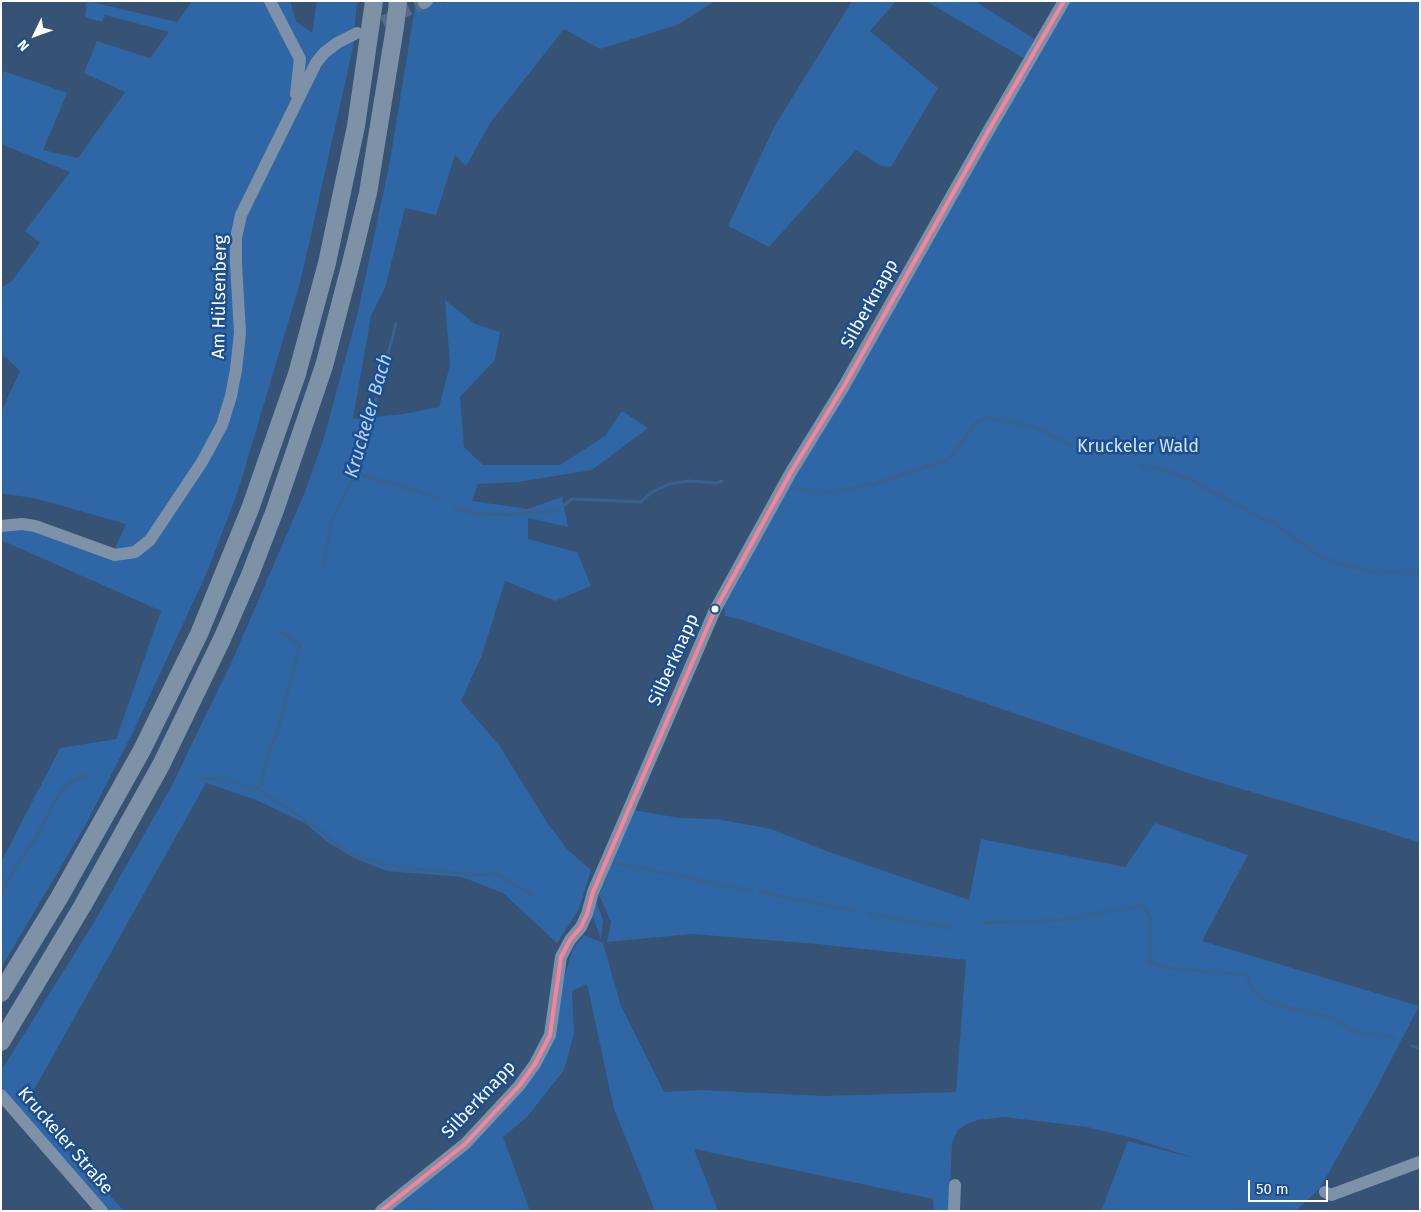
<!DOCTYPE html>
<html>
<head>
<meta charset="utf-8">
<style>
  body { margin:0 }
  #map { position:relative; width:1421px; height:1212px; overflow:hidden; background:#365274; font-family:"Fira Sans",sans-serif }
  canvas { display:block }
  .frame { position:absolute; inset:0; border:2px solid #fff; pointer-events:none }
  .north { position:absolute; left:10px; top:10px; width:50px; height:50px; -webkit-text-stroke:4px #1b4f8f; paint-order:stroke; rotate:228deg; font-size:14px; font-weight:700; line-height:20px; text-align:center; color:#fff }
  .north::after { content:''; display:block; margin:auto; width:18px; height:22px; background:#fff; clip-path:polygon(50% 0,100% 100%,50% 72%,0 100%) }
  .scale { position:absolute; left:1248px; top:1180px; width:80px; height:22px; box-sizing:border-box; border:2px solid #fff; border-top:0; padding-left:6px; font-size:15px; line-height:18px; white-space:nowrap; color:#fff; -webkit-text-stroke:4px #1b4f8f; paint-order:stroke }
</style>
</head>
<body>
<div id="map">
<canvas width="1421" height="1212"></canvas>
<div class="frame"></div>
<div class="north">N</div>
<div class="scale">50 m</div>
</div>
<script>
const g = document.querySelector('canvas').getContext('2d');
g.lineJoin = 'round';
function fillPath(path, color) {
  g.fillStyle = color;
  g.fill(path, 'evenodd');
}
function poly(rows) {
  const path = new Path2D();
  for (const r of rows) {
    path.moveTo(r[0], r[1]);
    for (let i = 2; i < r.length; i += 2) path.lineTo(r[i], r[i + 1]);
  }
  return path;
}
function stroke(path, color, width, dash) {
  g.strokeStyle = color;
  g.lineWidth = width;
  g.lineCap = dash ? 'butt' : 'round';
  g.setLineDash(dash || []);
  g.stroke(path);
}
function write(font, color, halo, rows, align = 'center') {
  g.font = font + ' "Fira Sans",sans-serif';
  g.lineWidth = 5;
  g.setLineDash([]);
  g.textBaseline = 'middle';
  g.strokeStyle = halo;
  g.fillStyle = color;
  for (const [text, x, y, turn = 0] of rows) {
    g.save();
    g.translate(x, y);
    g.rotate((+turn || 0) * Math.PI / 180);
    g.textAlign = isNaN(turn) ? turn : align;
    if (halo) g.strokeText(text, 0, 0);
    g.fillText(text, 0, 0);
    g.restore();
  }
}
fillPath(poly([
  [87,1,177,22,192,1,290,1,296,21,312,33,317,1,357,1,353,48,300,283,238,491,208,570,132,734,85,826,1,968,1,862,60,748,116,739,161,611,1,540,1,529,22,527,110,559,126,524,38,499,1,493,1,412,20,371,1,353,1,288,12,281,40,243,25,231,70,172,1,144,1,77,4,71,67,93,43,150,78,158,125,92,84,73,97,41,150,58,169,32,105,15,102,22,85,17],
  [416,1,441,1,441,3,454,1,715,1,677,25,600,49,564,29,491,122,466,166,455,155,436,215,405,208,385,288,371,316,353,419,403,414,439,407,450,365,445,300,475,324,500,332,495,360,460,397,464,447,483,465,560,465,605,436,622,411,648,428,592,470,518,482,478,484,472,501,528,509,562,497,568,527,528,518,528,539,577,552,591,586,555,601,505,581,482,655,461,701,499,745,548,824,568,850,591,870,579,909,557,943,503,893,462,877,387,871,354,858,329,843,305,823,256,800,206,783,26,1104,124,1211,110,1211,1,1086,1,1071,93,924,171,787,233,659,304,494,323,441,358,312,390,161],
  [852,1,896,1,870,31,938,88,891,167,881,166,856,150,769,247,728,226,774,127],
  [926,1,975,1,1034,39,1025,59],
  [1069,1,1420,1,1420,843,1378,829,1194,775,743,620,725,616,724,607,799,467],
  [633,810,680,818,717,819,771,829,829,852,969,900,981,839,1125,867,1155,823,1248,855,1202,941,1419,1006,1375,1091,1320,1188,1296,1211,1101,1211,1128,1141,1194,1158,1136,1139,1087,1127,1005,1117,977,1120,967,1124,958,1130,952,1142,949,1211,934,1211,933,1199,694,1149,718,1211,655,1211,614,1109,587,984,572,991,574,1034,564,1070,527,1117,503,1137,530,1211,387,1211,523,1089,559,994,573,949,584,935,603,943,621,1006,664,1092,700,1090,824,1096,956,1092,966,960,817,944,692,934,607,942,611,922,599,895],
  [596,901,603,920,601,940,592,914]
]), '#2f66a5');
stroke(poly([
  [1140,466,1172,472,1191,480,1261,518,1272,522,1322,558,1356,568,1386,573,1420,572],
  [356,473,438,498],
  [797,488,809,492,829,493,874,484,927,466,937,464,946,461,958,448,976,422,989,418,1012,422,1036,428,1071,445],
  [454,508,485,515,499,514,506,515,532,512,546,512,559,509,572,499,641,502,652,492,669,484,689,481,717,483,722,481],
  [324,564,332,519,356,473,396,324],
  [201,778,229,780,252,789,258,789,262,781,268,753,276,736,300,645,281,632],
  [258,789,321,831,335,844,355,856,390,866,478,875,498,874,514,885,531,894],
  [615,863,752,891],
  [760,892,855,911],
  [1,895,15,868,36,838,57,797,70,782,88,775],
  [868,914,949,928],
  [983,923,1062,920,1142,905,1151,918,1150,962,1169,968,1246,975,1249,978,1249,984,1257,995,1270,1003,1333,1018,1349,1029,1357,1032,1394,1038],
  [1412,1046,1420,1048]
]), '#3b618d', 3);
stroke(poly([
  [366,29,424,3]
]), '#546c89', 12, [12, 6]);
stroke(poly([
  [270,1,300,59,296,94],
  [424,3,427,1],
  [1,526,22,524,35,526,115,555,135,552,150,540,202,462,222,425,231,396,236,370,240,333,236,264,236,238,241,215,316,63,324,53,337,43,357,33],
  [1,1095,102,1211],
  [1325,1192,1331,1195,1420,1162],
  [381,1211,465,1144,519,1086,535,1064,550,1035,561,957,570,940,581,927,587,914,593,892,715,610,791,472,844,386,986,135,1064,1],
  [954,1211,955,1185]
]), '#7d92a8', 12);
stroke(poly([
  [1,993,59,898,142,750,199,634,250,509,297,374,327,263,356,126,374,1],
  [1,1042,83,905,161,765,222,639,250,575,275,510,324,366,352,259,368,193,395,27,398,1]
]), '#7e92a7', 18);
stroke(poly([
  [381,1211,465,1144,519,1086,535,1064,550,1035,561,957,570,940,581,927,587,914,593,892,715,610,791,472,844,386,986,135,1064,1]
]), '#ff8098', 4);
for (const [x, y, r, color] of [
  [715,609,4.5,"#fff"]
]) {
  const dot = new Path2D();
  dot.arc(x, y, r, 0, 2 * Math.PI);
  g.fillStyle = color;
  g.fill(dot);
  stroke(dot, '#1b4f8f', 2);
}
write('18px', '#fff', '#1b4f8f', [
  ["Am Hülsenberg",220,297,-89],
  ["Silberknapp",870,304,-61],
  ["Silberknapp",674,660,-66],
  ["Silberknapp",479,1100,-47],
  ["Kruckeler Straße",65,1141,49]
]);
write('18px', '#cfe3fa', '#1b4f8f', [
  ["Kruckeler Wald",1138,447]
]);
write('italic 19px', '#b5d3f5', '#1b4f8f', [
  ["Kruckeler Bach",369,416,-74]
]);
</script>
</body>
</html>
